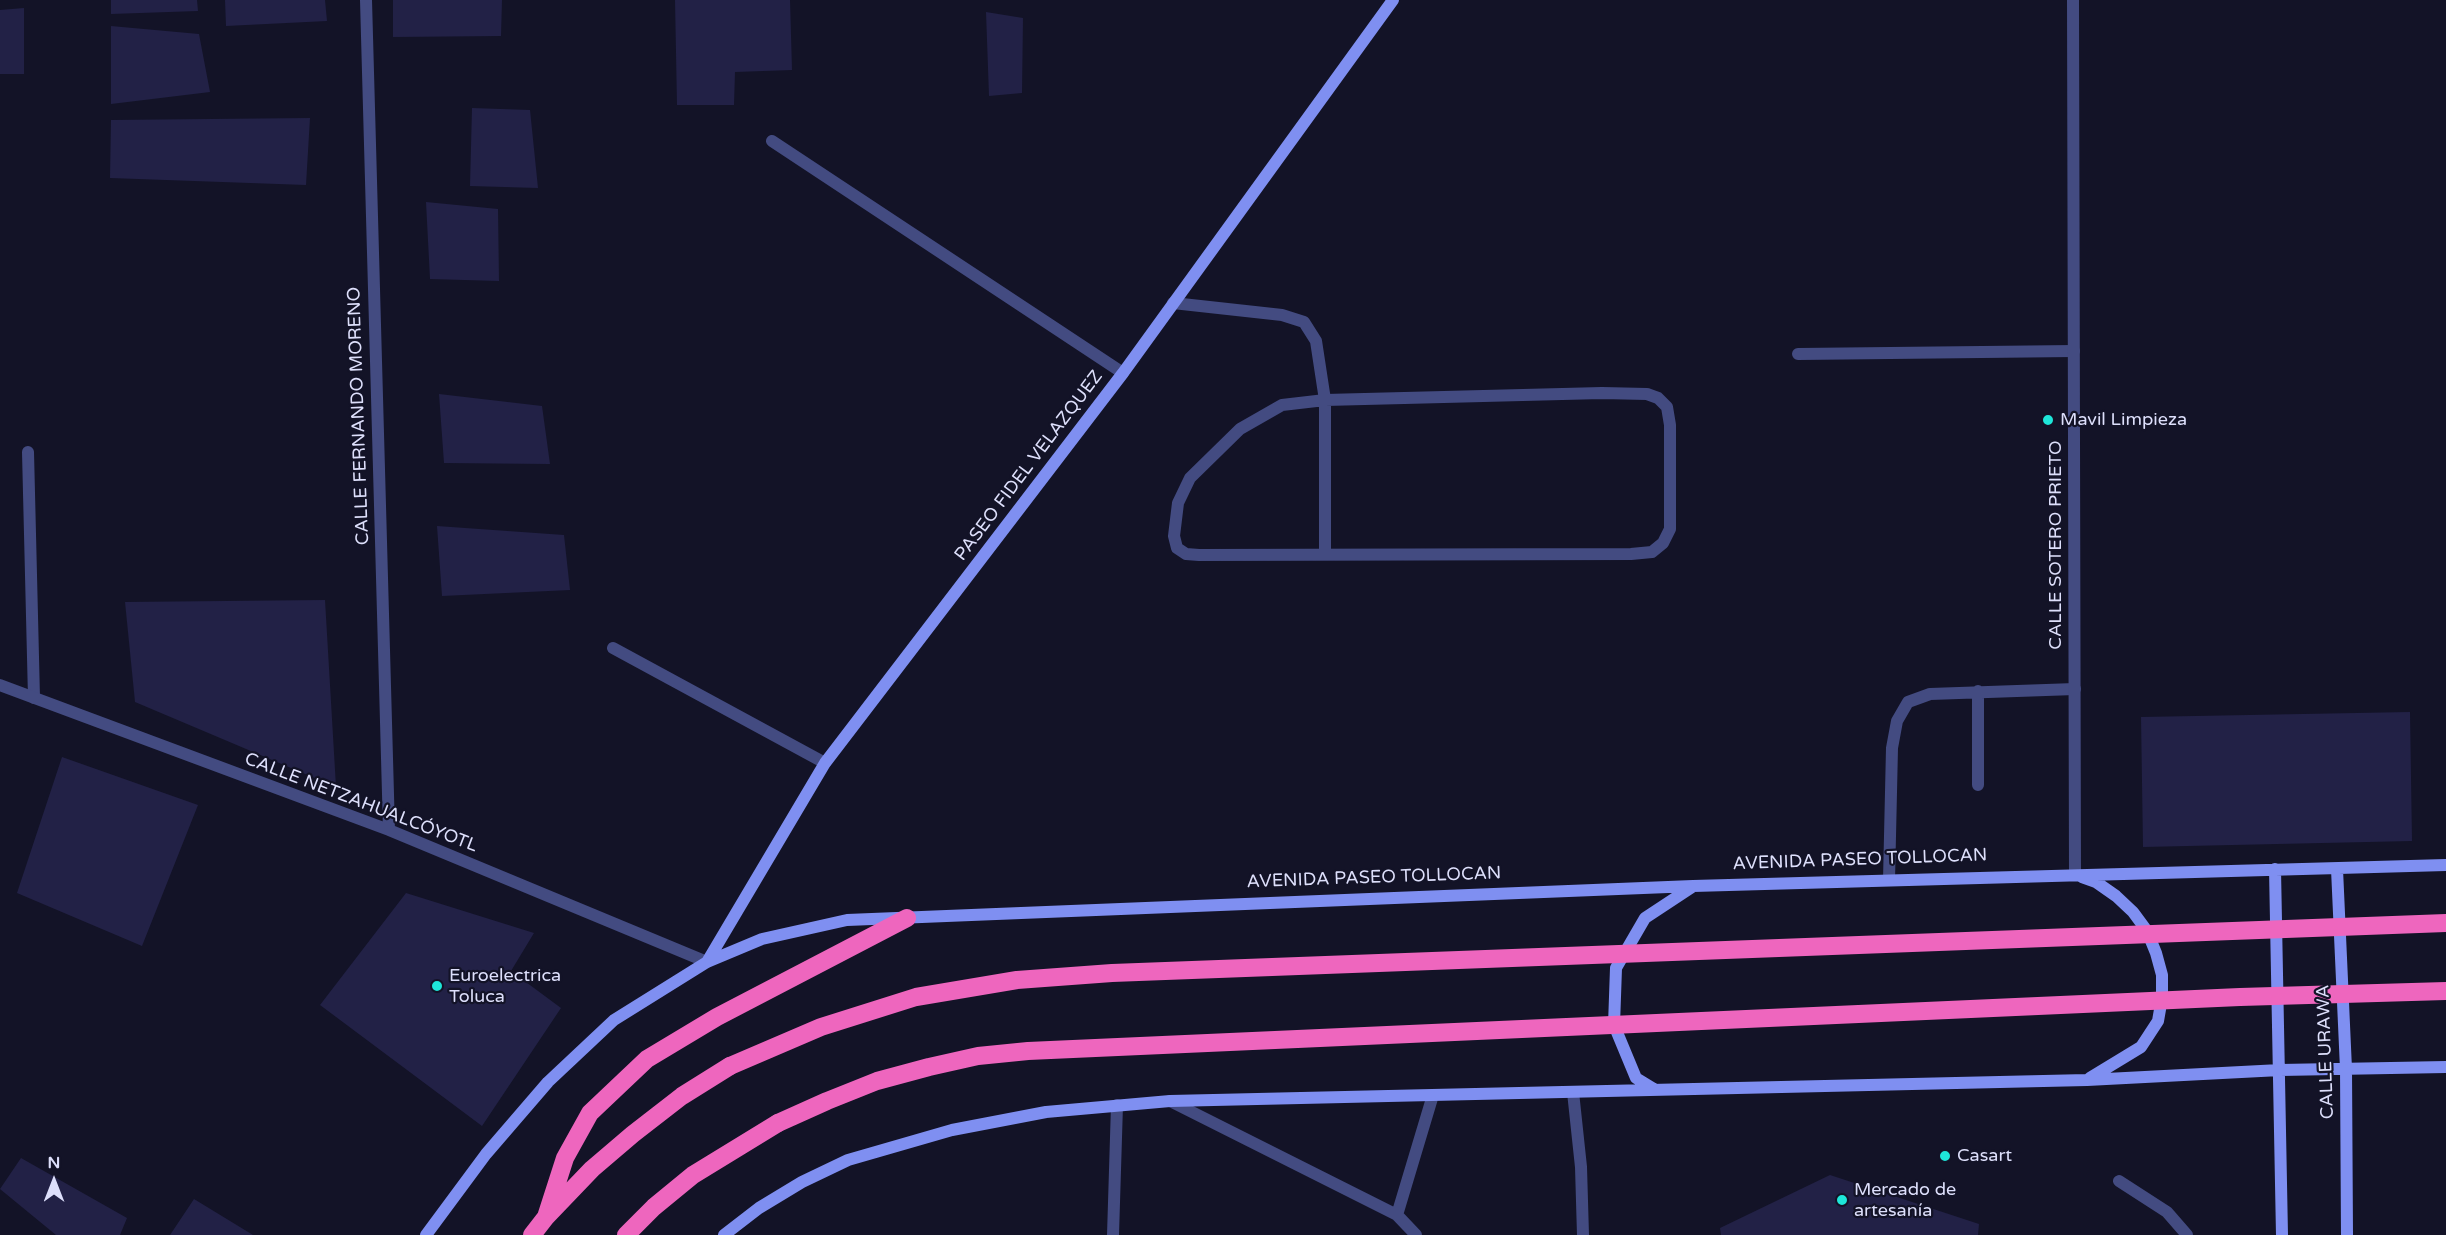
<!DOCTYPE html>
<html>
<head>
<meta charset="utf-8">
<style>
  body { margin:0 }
  #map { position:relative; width:2446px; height:1235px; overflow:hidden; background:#131327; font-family:"Varela Round",sans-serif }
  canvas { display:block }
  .north { position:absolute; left:24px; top:1151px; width:60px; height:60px; -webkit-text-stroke:4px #131327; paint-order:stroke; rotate:0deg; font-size:16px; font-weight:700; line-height:24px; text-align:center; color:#dddffb }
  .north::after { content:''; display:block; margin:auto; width:21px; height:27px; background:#dddffb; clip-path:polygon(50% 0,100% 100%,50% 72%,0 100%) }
</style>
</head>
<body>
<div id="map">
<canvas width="2446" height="1235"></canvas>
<div class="north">N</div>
</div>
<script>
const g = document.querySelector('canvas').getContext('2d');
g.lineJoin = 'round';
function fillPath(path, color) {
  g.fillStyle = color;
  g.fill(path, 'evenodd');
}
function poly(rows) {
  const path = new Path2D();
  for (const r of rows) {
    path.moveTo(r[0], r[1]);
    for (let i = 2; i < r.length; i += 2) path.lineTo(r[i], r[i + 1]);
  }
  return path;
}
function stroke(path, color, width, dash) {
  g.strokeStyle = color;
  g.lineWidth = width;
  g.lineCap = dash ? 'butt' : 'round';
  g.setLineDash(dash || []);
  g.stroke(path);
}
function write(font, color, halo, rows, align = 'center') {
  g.font = font + ' "Varela Round",sans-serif';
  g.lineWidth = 4.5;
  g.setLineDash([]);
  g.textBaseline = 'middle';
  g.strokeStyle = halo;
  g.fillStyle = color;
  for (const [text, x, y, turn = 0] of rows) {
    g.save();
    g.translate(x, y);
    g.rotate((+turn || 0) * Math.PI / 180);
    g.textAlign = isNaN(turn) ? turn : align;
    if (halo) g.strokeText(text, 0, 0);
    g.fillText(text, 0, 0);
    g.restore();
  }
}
fillPath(poly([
  [111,0,197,0,198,11,111,14],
  [225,0,325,0,327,21,226,26],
  [393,0,502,0,501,36,393,37],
  [675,0,790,0,792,70,735,72,734,105,677,105],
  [24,8,24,74,0,74,0,10],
  [986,12,1023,18,1022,93,989,96],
  [111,26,199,34,210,92,111,104],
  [472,108,530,110,538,188,470,186],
  [310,118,306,185,110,178,111,120],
  [426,202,498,209,499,281,430,279],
  [439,394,542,406,550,464,444,463],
  [437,526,564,535,570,590,442,596],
  [325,600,336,787,135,702,125,602],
  [2410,712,2412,841,2143,847,2141,717],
  [62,757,198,805,142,946,17,893],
  [406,893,534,933,511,971,561,1008,482,1126,320,1005],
  [21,1158,127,1218,120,1235,56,1235,0,1189],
  [1830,1175,1979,1224,1978,1235,1721,1235,1720,1228],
  [194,1199,253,1235,170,1235]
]), '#222146');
stroke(poly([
  [772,141,1123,373],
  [1173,303,1282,315,1304,322,1316,341,1325,400,1325,554],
  [1798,354,2074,351],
  [1602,393,1647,394,1658,398,1667,407,1670,425,1670,529,1663,543,1652,552,1631,554,1199,555,1186,554,1177,548,1174,536,1178,503,1190,478,1240,429,1282,405,1325,400,1602,393],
  [28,452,34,698],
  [613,648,825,763],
  [1978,691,1978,785],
  [1889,880,1892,748,1897,721,1908,702,1930,694,2075,689],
  [1573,1092,1581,1167,1583,1235],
  [1170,1101,1397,1215,1416,1235],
  [2119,1181,2167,1212,2187,1235],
  [1397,1215,1433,1095],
  [1113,1235,1117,1105]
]), '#434b81', 12);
stroke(poly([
  [366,0,389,830],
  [2073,0,2075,874],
  [0,685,389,830,707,962]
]), '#434b81', 12);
stroke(poly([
  [2275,869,2282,1235],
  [2337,869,2346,1069,2347,1235],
  [2082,877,2096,882,2116,896,2133,912,2147,931,2156,953,2162,975,2162,998,2158,1021,2141,1047,2090,1078],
  [707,962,825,763,1123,373,1393,0],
  [1654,1089,1636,1078,1614,1025,1616,968,1645,918,1692,887],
  [426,1235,486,1154,548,1082,614,1020,707,962,762,939,847,920,1693,886,2446,865],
  [724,1235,759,1208,802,1182,848,1160,952,1130,1046,1112,1170,1101,2087,1080,2280,1070,2446,1067]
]), '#7f8ff1', 12);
stroke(poly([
  [546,1217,565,1158,590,1113,647,1059,717,1017,907,918],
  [532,1235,546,1217,592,1169,633,1134,682,1096,730,1066],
  [626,1235,654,1207,693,1175,778,1123]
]), '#ee66be', 18);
stroke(poly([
  [730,1066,821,1027,916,997,1017,980,1112,973,2446,923],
  [778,1123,827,1101,877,1081,929,1067,978,1056,1028,1051,2240,997,2446,991]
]), '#ee66be', 18);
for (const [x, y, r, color] of [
  [2048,420,6,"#1ee6d9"],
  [437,986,6,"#1ee6d9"],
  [1945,1156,6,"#1ee6d9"],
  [1842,1200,6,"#1ee6d9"]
]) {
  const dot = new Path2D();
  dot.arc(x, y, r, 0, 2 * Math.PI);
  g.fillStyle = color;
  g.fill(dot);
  stroke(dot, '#131327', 2);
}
write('18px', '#dddffb', '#131327', [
  ["CALLE FERNANDO MORENO",359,416,-92],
  ["PASEO FIDEL VELAZQUEZ",1029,466,-53],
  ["CALLE SOTERO PRIETO",2056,545,-90],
  ["CALLE NETZAHUALCÓYOTL",361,803,21],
  ["AVENIDA PASEO TOLLOCAN",1860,860,-2],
  ["AVENIDA PASEO TOLLOCAN",1374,878,-2],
  ["CALLE URAWA",2326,1052,-92]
]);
write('18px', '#dddffb', '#131327', [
  ["Mavil Limpieza",2060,420],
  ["Euroelectrica",449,976],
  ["Toluca",449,997],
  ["Casart",1957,1156],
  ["Mercado de",1854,1190],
  ["artesanía",1854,1211]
], 'left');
</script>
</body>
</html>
